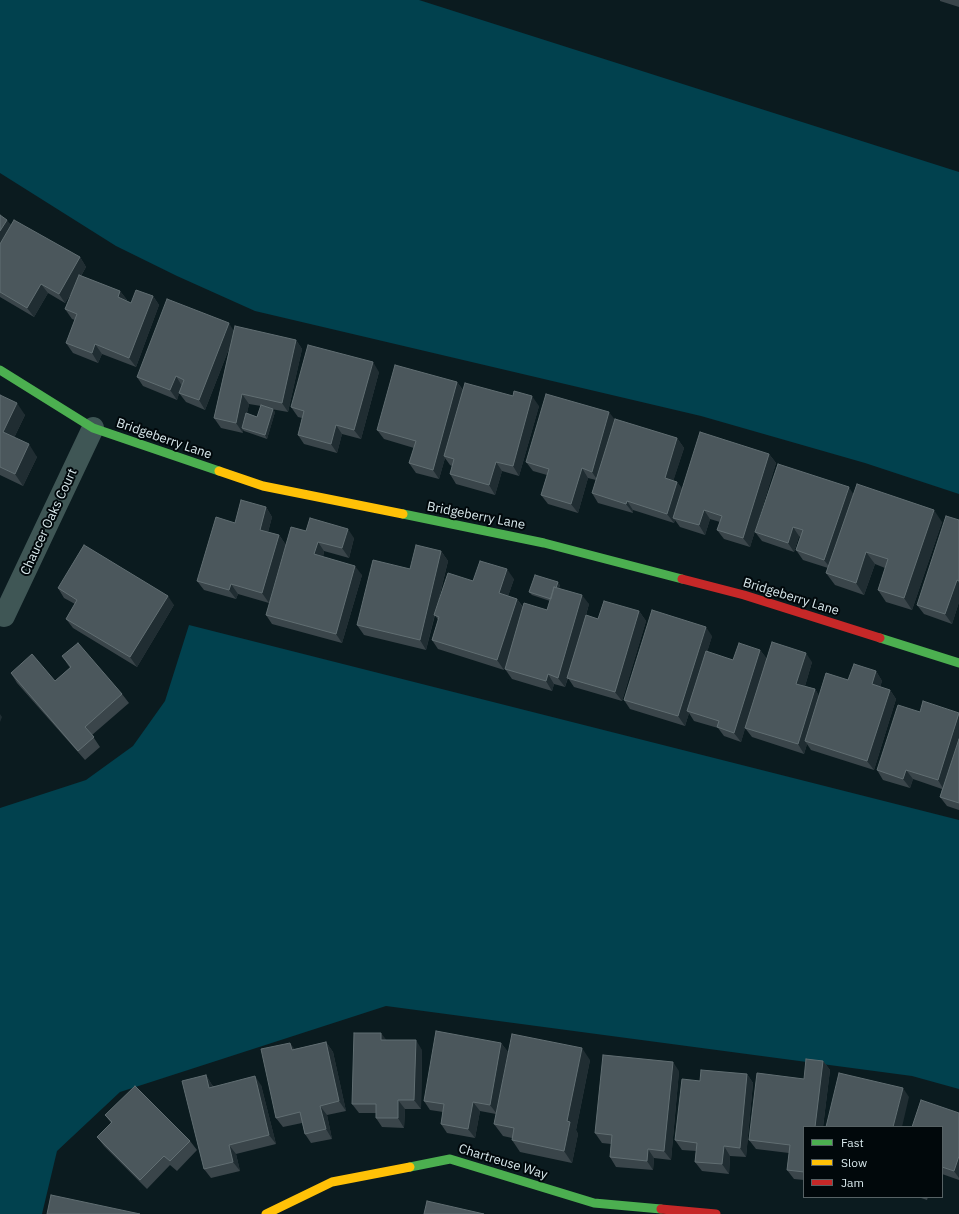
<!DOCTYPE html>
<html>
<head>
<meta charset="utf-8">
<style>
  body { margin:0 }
  #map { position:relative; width:959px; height:1214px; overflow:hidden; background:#0b1b1f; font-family:"IBM Plex Sans",sans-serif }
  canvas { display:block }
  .legend { position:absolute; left:803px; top:1126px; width:140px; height:72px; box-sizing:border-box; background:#01080b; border:1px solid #576265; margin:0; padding:5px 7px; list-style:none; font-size:12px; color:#d8e8ec }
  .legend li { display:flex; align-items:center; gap:8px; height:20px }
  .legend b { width:20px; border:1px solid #576265 }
</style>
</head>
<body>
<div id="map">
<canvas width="959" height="1214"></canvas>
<ul class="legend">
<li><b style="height:5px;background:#4caf50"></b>Fast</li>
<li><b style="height:5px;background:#ffc107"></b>Slow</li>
<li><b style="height:5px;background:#c62828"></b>Jam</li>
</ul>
</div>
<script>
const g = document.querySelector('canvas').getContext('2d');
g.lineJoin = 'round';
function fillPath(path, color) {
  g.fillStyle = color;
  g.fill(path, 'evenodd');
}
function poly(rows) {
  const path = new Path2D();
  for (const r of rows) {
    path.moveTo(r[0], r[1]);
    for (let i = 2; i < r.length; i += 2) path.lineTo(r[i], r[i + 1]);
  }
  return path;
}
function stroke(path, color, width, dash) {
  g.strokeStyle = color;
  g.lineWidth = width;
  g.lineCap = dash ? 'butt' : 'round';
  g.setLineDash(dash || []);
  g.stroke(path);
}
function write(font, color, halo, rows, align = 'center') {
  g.font = font + ' "IBM Plex Sans",sans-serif';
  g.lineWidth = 4;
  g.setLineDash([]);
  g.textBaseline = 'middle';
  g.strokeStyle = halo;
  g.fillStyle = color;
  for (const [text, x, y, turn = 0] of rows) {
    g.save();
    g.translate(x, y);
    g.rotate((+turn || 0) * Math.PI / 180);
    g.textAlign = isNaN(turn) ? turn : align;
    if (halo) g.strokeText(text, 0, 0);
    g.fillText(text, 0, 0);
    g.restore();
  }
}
fillPath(poly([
  [0,0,419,0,959,172,959,494,865,463,701,416,255,311,177,276,116,246,0,173],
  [189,625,959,820,959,1089,912,1076,386,1006,120,1092,57,1151,42,1214,0,1214,0,808,86,780,133,746,165,701]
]), '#01414e');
stroke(poly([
  [4,616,93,428]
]), '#3f5655', 22);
stroke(poly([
  [0,370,93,428,219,471],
  [403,514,544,543,682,579],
  [880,638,959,663],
  [410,1167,450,1159,594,1203,661,1209]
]), '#4caf50', 9);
stroke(poly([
  [219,471,263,486,403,514],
  [266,1214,332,1182,410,1167]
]), '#ffc107', 9);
stroke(poly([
  [682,579,744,595,880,638],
  [661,1209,716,1214]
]), '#c62828', 9);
fillPath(poly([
  [940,0,959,0,959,7,940,1],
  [0,215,11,225,80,257,86,267,81,276,120,291,127,300,126,301,131,303,153,296,159,305,136,367,102,354,98,363,73,353,66,343,75,320,72,319,65,309,73,290,65,303,48,293,34,317,0,297],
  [234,330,296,340,302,349,288,412,271,409,275,412,267,439,244,431,243,430,243,433,221,428,214,418,230,346,205,410,186,402,179,393,177,400,143,386,137,377],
  [249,404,261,406,257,417,247,413],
  [379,372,361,439,342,434,337,453,304,444,298,435,302,418,298,417,291,407],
  [457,382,463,390,539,406,519,476,502,471,495,495,456,484,450,474,452,466,450,465,445,458,439,479,416,473,409,463,414,448,384,439,377,430],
  [0,395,25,415,14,438,37,457,23,486,0,475],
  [615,420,677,438,684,448,673,481,677,482,682,489,769,454,776,463,750,547,724,539,717,530,720,522,710,519,705,535,680,527,675,520,674,523,633,510,633,513,598,503,592,493,596,480,588,478,578,513,548,504,541,495,547,475,533,471,526,462],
  [853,494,942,522,912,610,886,602,878,590,885,568,875,564,864,595,835,585,826,573,828,568,803,560,796,550,800,537,799,536,794,552,762,541,755,532],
  [266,507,272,517,268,532,279,535,286,545,269,603,238,594,236,599,204,590,197,581,235,523],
  [959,520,959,602,952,624,924,614,917,605],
  [306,531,354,538,349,558,324,551,323,557,362,575,342,643,272,624,266,615],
  [441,551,448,561,436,611,473,581,514,579,508,596,517,599,523,607,547,610,550,601,532,595,529,592,560,585,559,588,589,604,586,615,598,619,639,611,646,621,622,701,574,687,568,678,565,687,554,684,552,691,512,679,505,669,517,627,504,670,438,649,432,640,438,620,435,615,426,650,364,635,357,625,410,569],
  [58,588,174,605,137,667,73,628,66,619,75,604,64,598],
  [712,636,707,652,733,660,760,650,767,659,812,662,805,686,815,689,819,696,848,680,876,671,882,681,880,687,890,690,896,699,874,770,811,750,807,744,804,754,752,737,745,728,741,742,724,736,718,728,694,721,689,713,685,726,630,709,624,700],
  [62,656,122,694,129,703,92,735,100,747,85,760,17,683,11,673,55,681,70,668],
  [920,712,959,713,959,810,947,806,940,797,942,789,913,779,910,788,883,780,877,770],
  [386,1040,422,1050,421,1109,405,1109,404,1128,382,1127,376,1118,376,1113,359,1113,352,1104],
  [326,1042,333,1052,346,1111,327,1115,332,1139,311,1143,305,1134,302,1123,283,1127,276,1118,295,1049],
  [501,1043,508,1052,502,1083,590,1060,576,1130,578,1134,572,1163,520,1152,512,1140,512,1138,503,1136,494,1124,496,1114,480,1111,475,1138,447,1133,441,1124,443,1112,430,1110,424,1101],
  [823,1061,830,1070,823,1127,804,1127,804,1180,794,1179,787,1170,789,1153,756,1149,749,1140,804,1079],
  [679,1071,671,1160,654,1158,653,1170,616,1167,610,1157,611,1144,602,1143,595,1133],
  [747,1074,753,1083,746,1157,730,1156,729,1174,702,1171,695,1162,696,1151,682,1150,675,1140,700,1081],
  [206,1075,212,1085,213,1086,261,1085,276,1144,236,1154,240,1171,211,1178,204,1169],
  [959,1113,959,1180,942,1174,942,1127],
  [105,1115,190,1141,197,1150,177,1171,170,1165,147,1189,104,1146,97,1137,111,1123],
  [918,1197,928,1197,927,1200]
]), '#3a454a');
fillPath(poly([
  [7,220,14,229,0,251,0,231],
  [80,257,86,267,65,303,59,294],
  [41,284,48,293,34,317,27,308],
  [120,291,127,300,124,307,118,297],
  [153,296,159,305,136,367,129,358],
  [229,323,235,333,205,410,199,400],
  [296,340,302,349,288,412,282,403],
  [95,344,102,354,98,363,92,353],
  [373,362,379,372,361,439,354,430],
  [176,376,182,386,177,400,170,390],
  [457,382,464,392,444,456,445,458,439,479,433,470],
  [242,394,249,404,244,428,242,428,243,430,243,433,236,423],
  [532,396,539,406,519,476,513,466],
  [17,403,25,415,11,444,3,432],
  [273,409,275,412,267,439,265,435],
  [609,412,616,421,598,481,592,472],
  [336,425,342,434,337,453,331,444],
  [677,438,684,448,671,488,665,478],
  [29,444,37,457,23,486,15,474],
  [769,454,776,463,750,547,743,538],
  [496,462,502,471,495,495,489,485],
  [582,468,588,478,578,513,571,504],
  [677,482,684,491,673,518,675,520,674,523,667,514],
  [849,487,855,497,831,569,824,560],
  [627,501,633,510,633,513,626,504],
  [266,507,272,517,266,539,260,530],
  [704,510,710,519,705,535,699,525],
  [934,510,942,522,912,610,904,598],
  [793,527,799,536,794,552,788,543],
  [348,529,354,538,349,558,342,548],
  [279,535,286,545,269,603,262,593],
  [318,542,324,551,321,564,314,554],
  [441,551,448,561,426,650,420,640],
  [866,552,875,564,864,595,856,583],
  [355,566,362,575,342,643,336,634],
  [507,569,514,579,506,602,499,593],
  [957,580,959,583,959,602,952,624,945,614],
  [558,582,560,585,555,602,553,599],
  [231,584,238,594,236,599,229,590],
  [582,595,589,604,565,687,558,678],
  [168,596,174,605,137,667,130,657],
  [517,599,523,608,504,670,497,660],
  [639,611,646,621,622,701,615,692],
  [706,627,712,636,689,712,687,711,689,713,685,726,678,716],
  [760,650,767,659,741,742,734,733],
  [806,653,812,662,803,693,796,684],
  [876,671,882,681,878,693,872,684],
  [548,674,554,684,552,691,546,681],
  [815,689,821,699,805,741,807,744,804,754,798,744],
  [890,690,896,699,874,770,867,761],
  [0,714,2,717,0,722],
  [959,714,959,744,944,790,938,780],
  [906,770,913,779,910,788,903,779],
  [381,1033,388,1042,381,1040],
  [416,1040,422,1050,421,1109,414,1100],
  [326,1042,333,1052,346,1111,339,1101],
  [290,1043,297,1052,292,1050],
  [501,1043,508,1052,497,1114,490,1105],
  [582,1048,590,1060,576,1130,578,1134,572,1163,564,1151,567,1121],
  [823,1061,830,1070,823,1127,815,1127],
  [673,1062,679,1071,671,1160,664,1151],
  [747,1074,753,1083,746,1157,740,1148],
  [206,1075,212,1085,215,1097,209,1088],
  [255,1076,261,1085,276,1144,269,1135],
  [903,1088,909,1097,902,1127,893,1127],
  [398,1100,405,1109,404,1128,398,1118],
  [473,1102,480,1111,475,1138,468,1129],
  [320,1106,327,1115,332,1139,326,1129],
  [229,1145,236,1154,240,1171,233,1162],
  [724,1146,730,1156,729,1174,722,1164],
  [648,1149,654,1158,653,1170,647,1161],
  [959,1156,959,1178,954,1171]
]), '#202d32');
const building = poly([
  [0,215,7,220,0,231,0,215],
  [14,220,80,257,59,294,41,284,27,308,0,292,0,244,14,220],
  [79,275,120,291,118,297,131,303,136,290,153,296,129,358,95,344,92,353,66,343,77,314,65,309,79,275],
  [167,299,229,323,199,400,179,393,184,380,176,376,170,390,137,377,167,299],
  [235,326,296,340,282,403,242,394,236,423,214,418,235,326],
  [308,345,373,362,354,430,336,425,331,444,298,435,304,411,291,407,308,345],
  [395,365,457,382,433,470,409,463,416,441,377,430,395,365],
  [465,383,513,396,514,391,532,396,513,466,496,462,489,485,450,474,454,459,444,456,465,383],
  [546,394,609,412,592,472,582,468,571,504,541,495,549,469,526,462,546,394],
  [0,395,17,403,3,432,29,444,15,474,0,467,0,395],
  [261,405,273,409,265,435,242,428,246,413,257,417,261,405],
  [615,419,677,438,665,478,677,482,667,514,627,501,626,504,592,493,615,419],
  [700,432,769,454,743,538,717,530,722,516,704,510,699,525,673,518,700,432],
  [778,464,849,487,824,560,796,550,803,530,793,527,788,543,755,532,778,464],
  [857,484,934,510,904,598,878,590,888,559,866,552,856,583,826,573,857,484],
  [241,500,266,507,260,530,279,535,262,593,231,584,229,590,197,581,216,517,235,523,241,500],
  [946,516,959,520,959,581,957,580,945,614,917,605,946,516],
  [310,518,348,529,342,548,318,542,314,554,355,566,336,634,266,615,291,527,306,531,310,518],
  [84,545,168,596,130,657,66,619,77,600,58,588,84,545],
  [416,545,441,551,420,640,357,625,373,560,410,569,416,545],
  [480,561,507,569,499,593,517,599,497,660,432,640,439,617,434,615,448,573,473,581,480,561],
  [535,575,558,582,556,588,554,587,551,599,529,592,535,575],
  [554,587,582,595,558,678,548,674,546,681,505,669,524,603,547,610,554,587],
  [604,601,639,611,615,692,567,678,586,615,598,619,604,601],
  [652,610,706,627,678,716,624,700,652,610],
  [772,642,806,653,796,684,815,689,798,744,745,728,772,642],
  [78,643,122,694,85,727,94,737,78,751,11,673,32,654,55,681,71,667,62,656,78,643],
  [739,643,760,650,734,733,717,727,719,721,687,711,706,651,733,660,739,643],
  [854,664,876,671,872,684,890,690,867,761,805,741,826,673,848,680,854,664],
  [923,701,959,713,938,780,906,770,903,779,877,770,898,705,920,712,923,701],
  [959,739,959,803,940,797,959,739],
  [436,1031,501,1043,490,1105,473,1102,468,1129,441,1124,444,1104,424,1101,436,1031],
  [354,1033,381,1033,381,1040,416,1040,414,1100,398,1100,398,1118,376,1118,376,1104,352,1104,354,1033],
  [512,1034,582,1048,567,1121,570,1122,564,1151,512,1140,514,1128,494,1124,512,1034],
  [326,1042,339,1101,320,1106,326,1129,305,1134,300,1112,276,1118,261,1049,290,1043,292,1050,326,1042],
  [603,1055,673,1062,664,1151,648,1149,647,1161,610,1157,612,1135,595,1133,603,1055],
  [806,1059,823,1061,815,1127,804,1127,804,1172,787,1170,790,1145,749,1140,757,1073,804,1079,806,1059],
  [701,1070,747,1074,740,1148,724,1146,722,1164,695,1162,697,1143,675,1140,682,1079,700,1081,701,1070],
  [839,1073,903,1088,893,1127,826,1127,839,1073],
  [206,1075,209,1088,255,1076,269,1135,229,1145,233,1162,204,1169,182,1081,206,1075],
  [135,1086,190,1141,170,1161,164,1156,140,1180,97,1137,112,1122,105,1115,135,1086],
  [921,1100,959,1113,959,1156,954,1171,942,1167,942,1127,912,1127,921,1100],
  [51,1195,140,1214,47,1214,51,1195],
  [427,1201,484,1214,424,1214,427,1201]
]);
fillPath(building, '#4b575c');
stroke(building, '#616e72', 1);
write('13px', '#d8e8ec', '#01080b', [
  ["Bridgeberry Lane",164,439,19],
  ["Bridgeberry Lane",476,516,11],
  ["Chaucer Oaks Court",49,522,-65],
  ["Bridgeberry Lane",791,597,17],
  ["Chartreuse Way",503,1162,17]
]);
</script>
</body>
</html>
